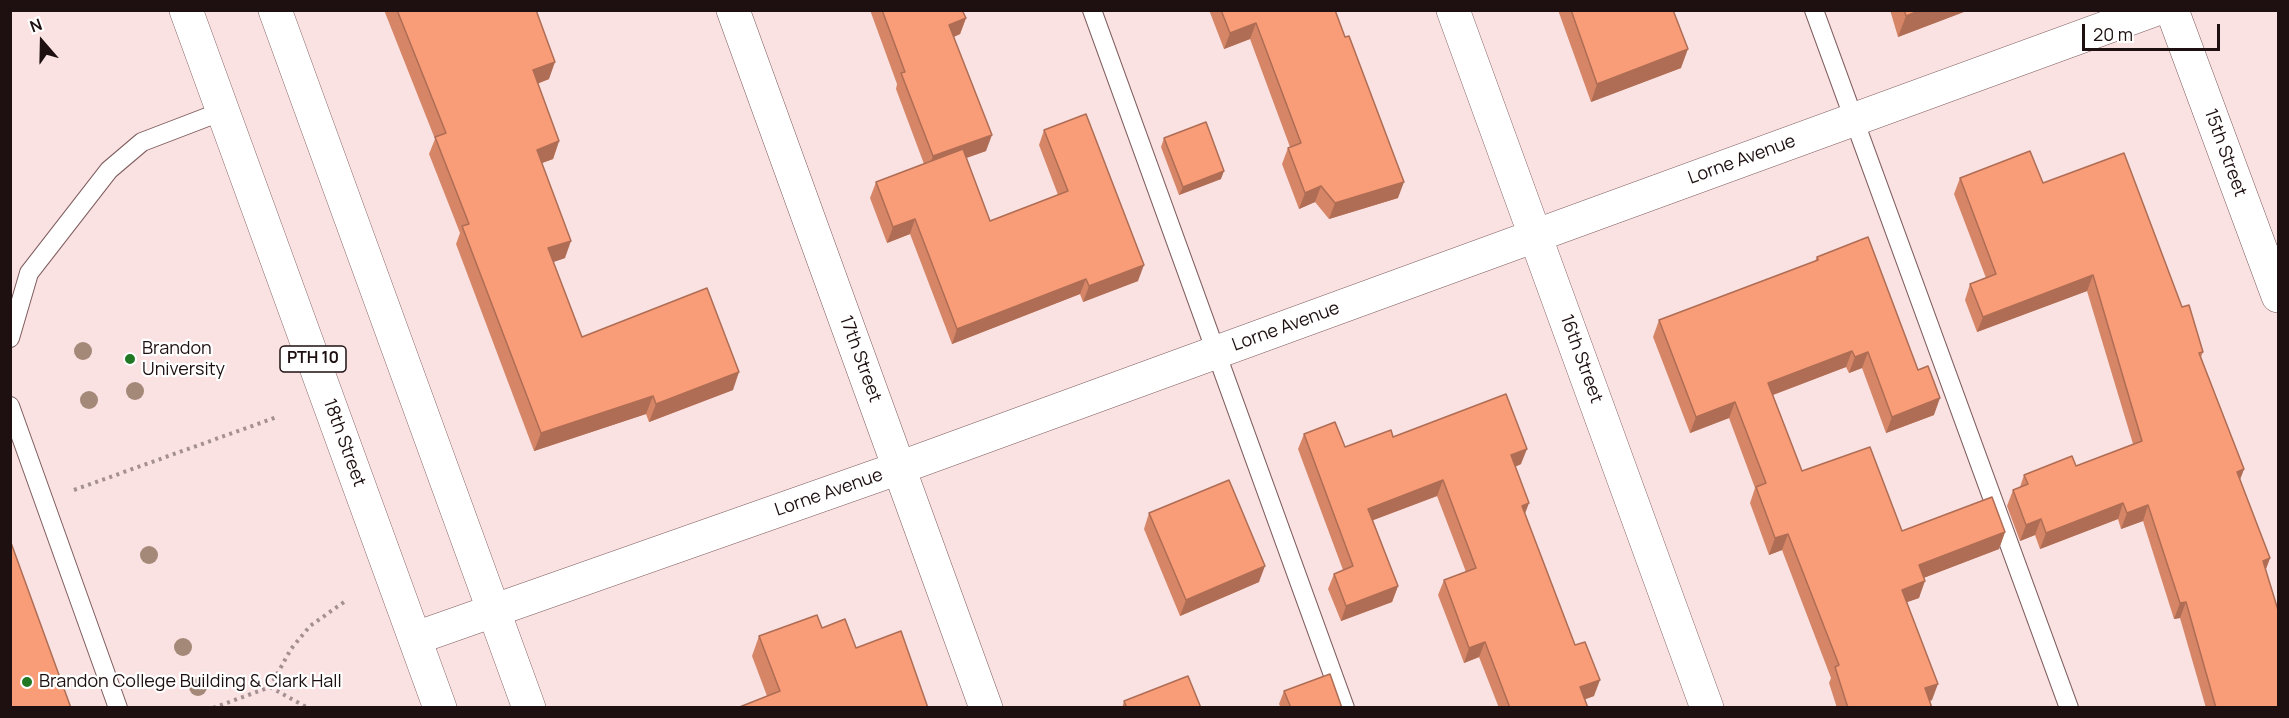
<!DOCTYPE html>
<html>
<head>
<meta charset="utf-8">
<style>
  body { margin:0 }
  #map { position:relative; width:2289px; height:718px; overflow:hidden; background:#fae1e2; font-family:Manrope,sans-serif }
  canvas { display:block }
  .frame { position:absolute; inset:0; border:12px solid #1e1011; pointer-events:none }
  .north { position:absolute; left:12px; top:12px; width:60px; height:60px; -webkit-text-stroke:4px #fff; paint-order:stroke; rotate:340deg; font-size:16px; font-weight:700; line-height:24px; text-align:center; color:#1e1011 }
  .north::after { content:''; display:block; margin:auto; width:21px; height:27px; background:#1e1011; clip-path:polygon(50% 0,100% 100%,50% 72%,0 100%) }
  .scale { position:absolute; left:2082px; top:24px; width:138px; height:27px; box-sizing:border-box; border:3px solid #1e1011; border-top:0; padding-left:8px; font-size:18px; line-height:21px; white-space:nowrap; color:#1e1011; -webkit-text-stroke:4px #fff; paint-order:stroke }
</style>
</head>
<body>
<div id="map">
<canvas width="2289" height="718"></canvas>
<div class="frame"></div>
<div class="north">N</div>
<div class="scale">20 m</div>
</div>
<script>
const g = document.querySelector('canvas').getContext('2d');
g.lineJoin = 'round';
function poly(rows) {
  const path = new Path2D();
  for (const r of rows) {
    path.moveTo(r[0], r[1]);
    for (let i = 2; i < r.length; i += 2) path.lineTo(r[i], r[i + 1]);
  }
  return path;
}
function stroke(path, color, width, dash) {
  g.strokeStyle = color;
  g.lineWidth = width;
  g.lineCap = dash ? 'butt' : 'round';
  g.setLineDash(dash || []);
  g.stroke(path);
}
function fillPath(path, color) {
  g.fillStyle = color;
  g.fill(path, 'evenodd');
}
function write(font, color, halo, rows, align = 'center') {
  g.font = font + ' Manrope,sans-serif';
  g.lineWidth = 4.5;
  g.setLineDash([]);
  g.textBaseline = 'middle';
  g.strokeStyle = halo;
  g.fillStyle = color;
  for (const [text, x, y, turn = 0] of rows) {
    g.save();
    g.translate(x, y);
    g.rotate((+turn || 0) * Math.PI / 180);
    g.textAlign = isNaN(turn) ? turn : align;
    if (halo) g.strokeText(text, 0, 0);
    g.fillText(text, 0, 0);
    g.restore();
  }
}
const lane = poly([
  [1092,10,1345,708],
  [1814,10,2069,708],
  [10,338,29,273,109,170,142,142,223,111],
  [10,406,118,708]
]);
const street = poly([
  [733,10,986,708],
  [1453,10,1707,708],
  [2172,10,2278,296],
  [416,638,899,468,2154,10]
]);
const primary = poly([
  [186,10,440,708],
  [275,10,529,708]
]);
stroke(lane, '#7f5d5e', 20);
stroke(street, '#7f5d5e', 34);
stroke(primary, '#7f5d5e', 34);
stroke(poly([
  [74,490,277,417],
  [270,687,308,708],
  [213,708,270,687,291,649,310,626,344,602]
]), '#a49091', 4, [3, 4.5]);
stroke(lane, '#fff', 18);
stroke(street, '#fff', 33);
stroke(primary, '#fff', 33);
g.fillStyle = '#a48878';
for (const [x, y] of [
  [83,351],
  [135,391],
  [89,400],
  [149,555],
  [183,647],
  [198,687]
]) {
  g.beginPath();
  g.arc(x, y, 9, 0, 2 * Math.PI);
  g.fill();
}
fillPath(poly([
  [384,10,536,10,549,79,537,84,559,141,553,159,542,163,565,258,553,262,582,337,733,390,649,422,646,414,534,451,456,244,460,233,429,154,435,139],
  [870,10,962,10,966,18,960,34,954,37,986,151,966,158,990,221,1058,195,1039,145,1044,130,1138,281,1083,302,1080,294,952,344,910,234,887,243,870,198,876,182,924,164,896,89,897,84],
  [1209,10,1335,10,1398,198,1329,219,1315,202,1299,209,1282,164,1288,148,1290,147,1250,39,1224,49],
  [1558,10,1673,10,1681,68,1591,102],
  [1890,10,1969,10,1898,37],
  [1164,138,1221,179,1179,195,1161,147],
  [1960,178,2043,183,2182,307,2203,352,2201,357,2244,469,2240,479,2270,558,2266,569,2278,708,2206,708,2180,618,2174,619,2143,521,2121,529,2118,519,2040,549,2035,535,2020,541,2007,506,2013,490,2020,487,2024,475,2076,466,2133,444,2087,291,1977,332,1965,300,1970,284,1986,278,1954,194],
  [1817,257,1934,415,1886,433,1862,368,1849,373,1846,367,1773,395,1802,471,1902,531,2005,532,1999,549,1923,578,1919,598,1907,602,1932,700,1930,701,1932,708,1837,708,1829,683,1831,678,1782,550,1769,555,1750,503,1755,488,1729,418,1690,433,1653,337,1659,320,1815,261],
  [1304,434,1345,447,1393,437,1521,464,1515,467,1525,514,1594,696,1585,699,1588,708,1499,708,1479,657,1464,663,1438,595,1444,580,1466,572,1437,496,1373,520,1398,586,1392,602,1341,621,1328,589,1334,574,1343,570,1298,449],
  [1149,513,1259,582,1180,616,1144,529],
  [822,628,856,648,928,708,767,696,752,656,759,636],
  [1284,691,1342,708,1281,708,1279,704],
  [1124,701,1201,708,1122,708]
]), '#d68667');
fillPath(poly([
  [1921,10,1969,10,1898,37,1906,16],
  [966,18,960,34,944,41,949,25],
  [1256,23,1250,39,1224,49,1230,33],
  [1688,49,1681,68,1591,102,1597,84],
  [555,62,549,79,526,88,533,70],
  [992,135,986,151,927,172,933,156],
  [559,141,553,159,531,167,537,150],
  [1224,171,1221,179,1179,195,1183,187],
  [1404,182,1398,198,1329,219,1335,203],
  [1321,186,1315,202,1299,209,1305,193],
  [915,219,910,234,887,243,893,227],
  [571,241,565,258,542,266,548,248],
  [1144,265,1138,281,1083,302,1089,286],
  [2093,275,2087,291,1977,332,1983,317],
  [1086,279,1080,294,952,344,957,329],
  [1852,351,1846,367,1762,399,1768,383],
  [1868,352,1862,368,1849,373,1855,357],
  [739,372,733,390,649,422,656,404],
  [653,396,646,414,534,451,541,433],
  [1940,398,1934,415,1886,433,1892,417],
  [1735,402,1729,418,1690,433,1696,417],
  [1527,449,1521,464,1505,471,1511,455],
  [2244,469,2238,485,2237,472],
  [1443,480,1437,496,1363,524,1368,509],
  [1529,503,1523,519,1522,506],
  [2123,503,2118,519,2040,549,2046,533],
  [2148,505,2143,521,2121,529,2127,513],
  [2041,519,2035,535,2020,541,2026,525],
  [2005,532,1999,549,1913,582,1919,565],
  [1788,534,1782,550,1769,555,1775,538],
  [2270,558,2264,574,2263,561],
  [1265,566,1259,582,1180,616,1186,600],
  [1925,581,1919,598,1896,606,1902,590],
  [1398,586,1392,602,1341,621,1346,606],
  [2186,602,2180,618,2174,619,2180,603],
  [1485,642,1479,657,1464,663,1469,648],
  [1600,680,1594,696,1575,703,1580,687],
  [1938,684,1932,700,1919,705,1925,688]
]), '#ae6d54');
const building = poly([
  [397,10,536,10,555,62,533,70,559,141,537,150,571,241,548,248,582,337,707,288,739,372,656,404,653,396,541,433,462,226,469,224,435,137,446,133,397,10],
  [882,10,962,10,966,18,949,25,992,135,933,156,901,73,905,72,882,10],
  [1221,10,1335,10,1345,37,1349,36,1404,182,1335,203,1321,186,1305,193,1288,148,1301,143,1256,23,1230,33,1221,10],
  [1571,10,1673,10,1688,49,1597,84,1571,10],
  [1904,10,1921,10,1906,16,1904,10],
  [1086,114,1144,265,1089,286,1086,279,957,329,915,219,893,227,876,182,963,149,990,221,1068,191,1044,130,1086,114],
  [1206,122,1224,171,1183,187,1164,138,1206,122],
  [2030,151,2043,183,2124,153,2182,307,2189,305,2203,352,2199,353,2244,469,2237,472,2270,558,2263,561,2278,610,2278,708,2216,708,2186,602,2180,603,2148,505,2127,513,2123,503,2046,533,2041,519,2026,525,2013,490,2028,484,2024,475,2072,456,2076,466,2142,441,2093,275,1983,317,1970,284,1996,274,1960,178,2030,151],
  [1868,237,1918,370,1928,366,1940,398,1892,417,1868,352,1855,357,1852,351,1768,383,1802,471,1870,447,1902,531,1992,497,2005,532,1919,565,1925,581,1902,590,1938,684,1925,688,1932,708,1848,708,1835,667,1839,665,1788,534,1775,538,1756,487,1766,483,1735,402,1696,417,1659,320,1818,260,1817,257,1868,237],
  [1506,394,1527,449,1511,455,1529,503,1522,506,1575,645,1585,642,1600,680,1580,687,1588,708,1510,708,1485,642,1469,648,1444,580,1476,568,1443,480,1368,509,1398,586,1346,606,1334,574,1353,566,1304,434,1335,422,1345,447,1391,430,1393,437,1506,394],
  [1229,480,1265,566,1186,600,1149,513,1229,480],
  [10,540,71,708,10,708,10,540],
  [817,615,822,628,845,619,856,648,901,631,928,708,737,708,780,691,759,636,817,615],
  [1330,674,1342,708,1291,708,1284,691,1330,674],
  [1188,676,1201,708,1127,708,1124,701,1188,676]
]);
fillPath(building, '#f99c78');
stroke(building, '#ae6d54', 1.5);
for (const [x, y, r, color] of [
  [130,359,6,"#207724"],
  [27,682,6,"#207724"]
]) {
  const dot = new Path2D();
  dot.arc(x, y, r, 0, 2 * Math.PI);
  g.fillStyle = color;
  g.fill(dot);
  stroke(dot, '#fff', 2);
}
for (const [x, y, w] of [
  [313,359,66]
]) {
  const box = new Path2D();
  box.roundRect(x - w / 2, y - 13, w, 26, 4.5);
  g.fillStyle = '#fff';
  g.fill(box);
  stroke(box, '#1e1011', 1.5);
}
write('bold 16px', '#1e1011', null, [
  ["PTH 10",313,359]
]);
write('18px', '#1e1011', '#fff', [
  ["15th Street",2225,153,70],
  ["Lorne Avenue",1742,160,-20],
  ["Lorne Avenue",1286,327,-20],
  ["17th Street",860,359,70],
  ["16th Street",1581,359,70],
  ["18th Street",344,443,70],
  ["Lorne Avenue",829,493,-19]
]);
write('18px', '#1e1011', '#fff', [
  ["Brandon",142,349],
  ["University",142,370],
  ["Brandon College Building & Clark Hall",39,682]
], 'left');
</script>
</body>
</html>
